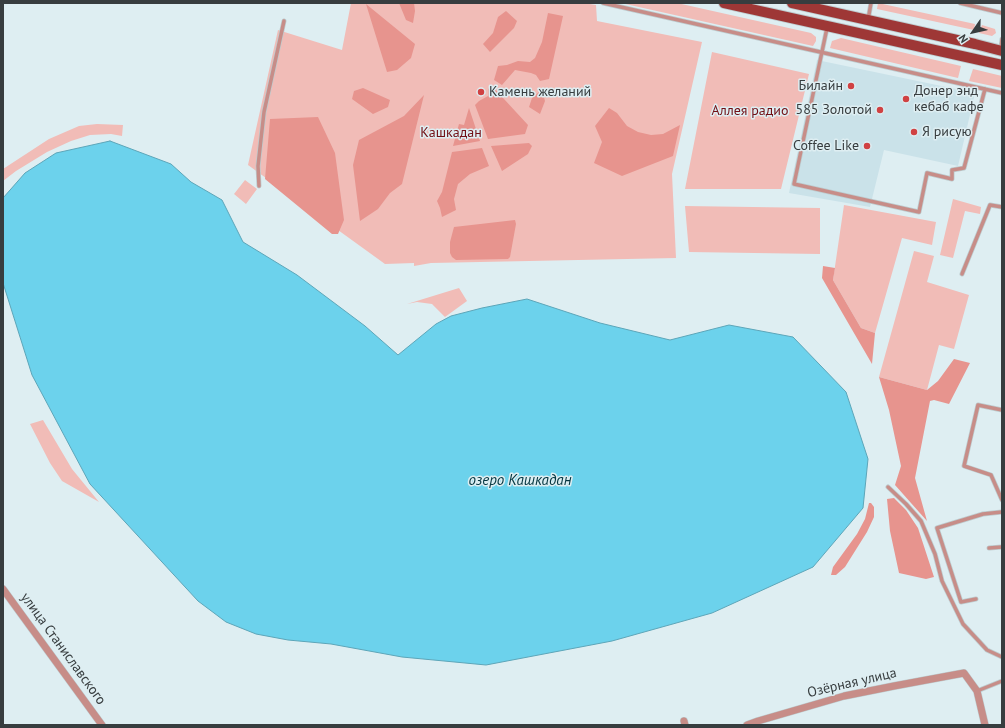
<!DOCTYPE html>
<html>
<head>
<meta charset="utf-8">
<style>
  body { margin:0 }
  #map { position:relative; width:1005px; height:728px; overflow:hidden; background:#deeef2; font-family:"PT Sans",sans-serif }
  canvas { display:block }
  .frame { position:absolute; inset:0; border:4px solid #373d3f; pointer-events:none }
  .north { position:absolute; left:953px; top:12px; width:40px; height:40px; -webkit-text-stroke:3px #deeef2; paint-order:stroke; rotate:236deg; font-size:11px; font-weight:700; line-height:16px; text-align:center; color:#373d3f }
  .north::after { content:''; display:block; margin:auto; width:14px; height:18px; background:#373d3f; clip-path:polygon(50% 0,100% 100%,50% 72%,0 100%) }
</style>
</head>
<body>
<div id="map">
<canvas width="1005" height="728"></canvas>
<div class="frame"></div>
<div class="north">N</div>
</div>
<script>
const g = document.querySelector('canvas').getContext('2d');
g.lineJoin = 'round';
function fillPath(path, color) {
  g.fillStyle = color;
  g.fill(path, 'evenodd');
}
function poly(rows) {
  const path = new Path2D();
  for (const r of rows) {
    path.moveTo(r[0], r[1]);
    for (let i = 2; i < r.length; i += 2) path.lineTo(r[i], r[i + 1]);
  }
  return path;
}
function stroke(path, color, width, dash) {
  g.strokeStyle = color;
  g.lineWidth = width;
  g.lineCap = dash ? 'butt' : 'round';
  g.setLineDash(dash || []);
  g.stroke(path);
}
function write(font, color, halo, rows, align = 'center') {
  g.font = font + ' "PT Sans",sans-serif';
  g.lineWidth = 3;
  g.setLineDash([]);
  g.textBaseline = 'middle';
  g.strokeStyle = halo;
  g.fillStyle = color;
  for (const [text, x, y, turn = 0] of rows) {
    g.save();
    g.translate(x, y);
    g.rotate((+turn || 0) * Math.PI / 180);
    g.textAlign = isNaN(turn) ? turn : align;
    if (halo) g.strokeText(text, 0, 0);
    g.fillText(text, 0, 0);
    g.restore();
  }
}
fillPath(poly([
  [817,60,975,93,958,166,884,150,870,207,789,193]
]), '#cae2e9');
fillPath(poly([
  [351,3,584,3,596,5,597,21,702,42,672,174,676,258,431,263,414,266,414,263,385,264,248,165,278,30,342,50],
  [621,3,677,3,811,33,816,37,816,41,813,46],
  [878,3,975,24,974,30,877,9],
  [982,25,995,29,996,33,992,36,979,33],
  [841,38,961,66,958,78,830,48,832,41],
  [712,52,809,74,781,189,685,189],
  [973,69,1002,76,1002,88,969,81],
  [97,124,123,125,122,136,111,134,90,135,71,141,47,152,16,171,3,181,3,169,49,139,79,126],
  [245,180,257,189,246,204,234,194],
  [953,199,981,207,980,214,965,211,953,258,940,255],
  [844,205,936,222,932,245,902,238,875,333,861,328,833,280],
  [685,206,820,208,820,254,689,252],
  [914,251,934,256,927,282,969,295,954,349,939,345,927,390,879,377],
  [459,288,467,301,445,317,432,304,417,302,407,304],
  [43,420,72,469,99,502,62,481,50,463,30,424]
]), '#f1bcb7');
fillPath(poly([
  [399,3,414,3,415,11,413,23,406,20],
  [366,4,415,44,411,58,397,70,387,72],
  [506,11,517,21,514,28,490,52,483,44,493,33,498,17],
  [548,13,563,16,549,79,540,81,536,75,531,73,515,70,502,85,494,80,498,66,507,65,518,61,530,62,535,58,542,42],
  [492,86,528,125,525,134,488,139,475,105,479,101,488,96,488,89],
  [363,88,390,100,388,107,373,114,352,99,354,91],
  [539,92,543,94,545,101,540,114,529,107,532,98],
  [424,95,402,184,390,193,378,209,360,221,353,165,359,140,404,116],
  [469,108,480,141,453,146,459,124,464,125],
  [609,108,617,113,627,126,638,132,651,135,663,134,680,125,673,156,622,176,594,163,602,142,595,126],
  [318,117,335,153,344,220,338,234,332,234,265,179,270,119],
  [529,143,532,146,528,154,502,171,491,146],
  [482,148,489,166,470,174,458,184,454,199,456,210,442,217,440,208,437,201,442,192,452,152],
  [515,220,516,224,510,257,508,259,456,260,452,257,450,253,450,242,454,227],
  [823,266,835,268,833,280,861,328,875,333,872,364,822,278],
  [954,359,970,363,949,404,934,400,930,401,915,478,927,521,895,485,901,466,889,410,879,377,927,390,938,381],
  [894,498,906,510,918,528,934,577,926,579,899,573,890,531,887,499],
  [869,503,871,503,874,507,874,517,867,532,845,567,836,575,831,575,833,567,857,534,865,519]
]), '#e7948e');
const water = poly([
  [110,141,171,164,191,182,222,200,243,242,297,275,365,326,398,355,436,324,451,316,482,308,527,299,600,323,670,340,729,325,793,337,846,392,868,459,863,508,813,567,712,613,612,641,486,665,402,657,331,644,288,640,256,634,226,622,198,601,90,484,32,375,3,283,3,198,25,173,56,153,110,141]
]);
fillPath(water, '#6cd2ec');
stroke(water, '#5ca5b8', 1);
const lane = poly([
  [603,3,1002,93],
  [960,3,1002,13],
  [868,20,871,3],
  [827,28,794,184,919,212,927,173,952,179,952,170,964,168,985,89],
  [1001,49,1002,39],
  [259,186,258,166,264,112,284,21],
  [962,274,990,205,1002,207],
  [1002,410,978,405,964,466,991,475,1002,500],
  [888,487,906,504,921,521,935,554,942,581,963,624,987,650,1002,657],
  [989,548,1002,547],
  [976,599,961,602,937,528,983,514,1002,512],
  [977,691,1002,681]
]);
const street = poly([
  [3,589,102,725],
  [684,721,685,725],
  [747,725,758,721,844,696,894,686,964,673,977,691,985,725]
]);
const primary = poly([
  [724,3,1002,65],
  [792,3,975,44,1002,51]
]);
stroke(lane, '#bdcbce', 5);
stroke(street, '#bdcbce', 8);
stroke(primary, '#bdcbce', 12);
stroke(lane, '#c78d88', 3.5);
stroke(street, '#c78d88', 7);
stroke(primary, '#9e3736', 10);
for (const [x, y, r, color] of [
  [851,86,4,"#d04142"],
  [481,92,4,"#d04142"],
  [906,99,4,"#d04142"],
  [880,110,4,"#d04142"],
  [914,132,4,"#d04142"],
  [867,146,4,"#d04142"]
]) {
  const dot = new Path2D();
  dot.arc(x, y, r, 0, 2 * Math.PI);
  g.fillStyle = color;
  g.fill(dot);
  stroke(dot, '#deeef2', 1.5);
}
write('14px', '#373d3f', '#deeef2', [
  ["Билайн",843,86],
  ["Донер энд",914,91,"left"],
  ["кебаб кафе",914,107,"left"],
  ["Камень желаний",489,92,"left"],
  ["585 Золотой",872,110],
  ["Я рисую",922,132,"left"],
  ["Coffee Like",859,146]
], 'right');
write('14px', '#710f15', '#deeef2', [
  ["Аллея радио",750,111],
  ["Кашкадан",451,133]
]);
write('14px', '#373d3f', '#deeef2', [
  ["улица Станиславского",63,649,54],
  ["Озёрная улица",852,683,-13]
]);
write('italic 15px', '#053742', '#deeef2', [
  ["озеро Кашкадан",520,481]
]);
</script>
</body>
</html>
